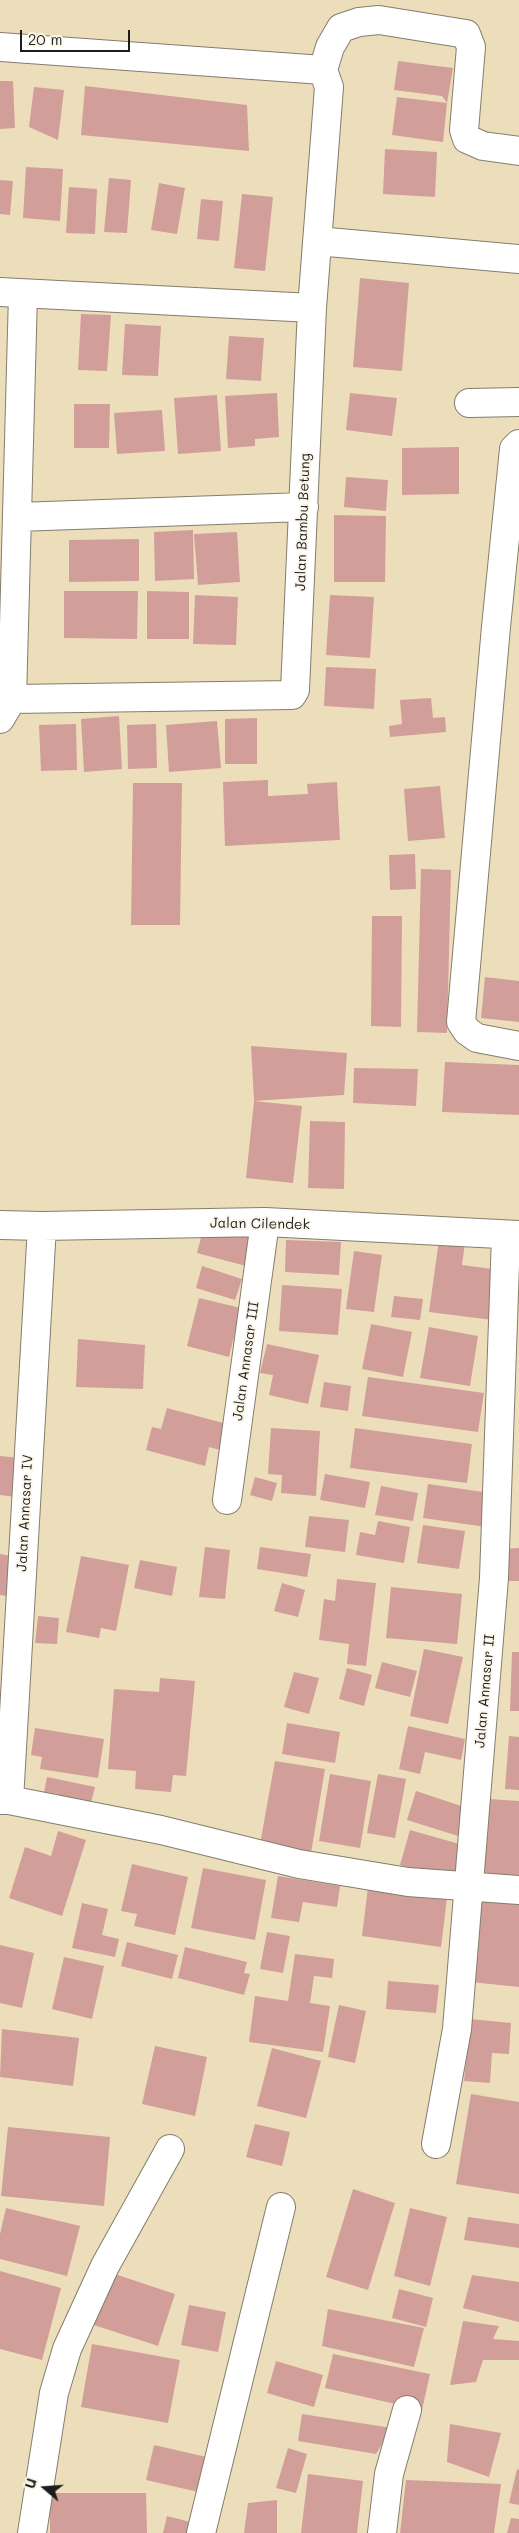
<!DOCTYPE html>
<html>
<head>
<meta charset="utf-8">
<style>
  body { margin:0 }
  #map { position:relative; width:519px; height:2533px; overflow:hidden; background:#eddebb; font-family:Mali,sans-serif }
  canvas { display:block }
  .north { position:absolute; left:20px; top:2463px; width:50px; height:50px; -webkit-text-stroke:4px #fbf7ec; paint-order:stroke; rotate:288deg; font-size:14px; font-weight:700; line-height:20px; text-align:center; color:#1c1c1c }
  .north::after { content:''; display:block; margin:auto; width:18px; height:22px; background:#1c1c1c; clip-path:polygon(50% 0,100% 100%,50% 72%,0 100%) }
  .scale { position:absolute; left:20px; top:30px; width:110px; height:22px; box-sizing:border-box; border:2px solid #1c1c1c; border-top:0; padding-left:6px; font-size:15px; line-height:18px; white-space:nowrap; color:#1c1c1c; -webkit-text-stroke:4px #fbf7ec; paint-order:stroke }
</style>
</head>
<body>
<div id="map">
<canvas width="519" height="2533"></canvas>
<div class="north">U</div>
<div class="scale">20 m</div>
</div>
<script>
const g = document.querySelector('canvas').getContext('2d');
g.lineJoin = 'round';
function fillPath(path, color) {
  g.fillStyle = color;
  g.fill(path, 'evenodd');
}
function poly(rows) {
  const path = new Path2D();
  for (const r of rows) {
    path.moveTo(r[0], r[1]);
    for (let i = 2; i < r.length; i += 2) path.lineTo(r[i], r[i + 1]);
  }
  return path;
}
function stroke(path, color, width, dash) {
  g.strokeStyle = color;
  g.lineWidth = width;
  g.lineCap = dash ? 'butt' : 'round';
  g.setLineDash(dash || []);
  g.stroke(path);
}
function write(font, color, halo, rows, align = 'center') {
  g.font = font + ' Mali,sans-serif';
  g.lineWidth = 4;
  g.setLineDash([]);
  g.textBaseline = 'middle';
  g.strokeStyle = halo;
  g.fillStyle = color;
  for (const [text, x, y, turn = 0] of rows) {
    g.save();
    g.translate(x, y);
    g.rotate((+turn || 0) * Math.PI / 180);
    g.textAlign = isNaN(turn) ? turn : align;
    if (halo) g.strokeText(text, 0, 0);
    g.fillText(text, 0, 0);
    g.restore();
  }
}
fillPath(poly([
  [398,61,453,68,447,103,442,96,394,90],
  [0,81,13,81,15,128,0,129],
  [85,86,247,105,249,151,81,135],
  [34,87,64,90,58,140,29,127],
  [397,97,447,103,443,142,392,135],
  [385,149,437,152,435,197,383,194],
  [26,167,63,169,60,221,23,218],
  [109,178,131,180,127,233,104,232],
  [0,180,13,181,10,215,0,214],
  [159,183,185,188,177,234,151,230],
  [69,187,97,189,95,234,66,233],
  [242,194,273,197,265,271,234,268],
  [201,199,223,201,219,241,197,239],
  [360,278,409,283,402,371,353,367],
  [81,314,111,315,107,371,78,370],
  [125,324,161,326,158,376,122,375],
  [229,336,264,338,261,381,226,379],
  [277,393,279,437,255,439,255,446,228,448,225,396],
  [350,393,397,398,392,436,346,430],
  [217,395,221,451,178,454,174,398],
  [74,404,110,404,109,448,74,448],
  [162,410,165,451,117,454,114,413],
  [459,447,459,494,402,495,402,448],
  [346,477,388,480,386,511,344,507],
  [334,515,386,516,385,582,334,582],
  [193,530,194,579,155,581,154,532],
  [237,532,240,582,198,585,194,534],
  [139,539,139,581,69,582,69,540],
  [64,591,138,591,137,639,64,638],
  [147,591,189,592,189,639,147,639],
  [195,595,238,597,236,645,193,644],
  [330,595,374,597,370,658,326,655],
  [326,667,376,669,374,709,324,706],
  [431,698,433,718,445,717,446,732,390,737,389,726,402,724,400,700],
  [119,716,122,769,84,772,81,719],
  [257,718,257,764,225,764,225,719],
  [217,721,221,768,169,772,166,725],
  [76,724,77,770,41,771,39,725],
  [156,724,157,768,128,769,127,725],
  [268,780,268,796,308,794,307,784,337,782,340,840,225,846,223,782],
  [133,783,182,783,180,925,131,925],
  [440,786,445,838,408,841,404,789],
  [415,854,416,889,390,890,389,855],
  [421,869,451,870,447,1033,417,1032],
  [372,916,402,916,401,1027,371,1026],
  [485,977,519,981,519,1022,481,1018],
  [251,1046,347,1053,344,1095,254,1101,302,1106,293,1183,246,1178,254,1101],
  [445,1062,519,1065,519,1115,442,1112],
  [354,1068,418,1069,416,1106,353,1103],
  [310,1121,345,1122,344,1189,308,1188],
  [204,1226,253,1239,246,1266,197,1253],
  [286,1240,341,1242,339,1275,285,1272],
  [439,1240,465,1243,462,1265,500,1270,493,1320,429,1312],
  [354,1251,382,1255,374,1312,346,1309],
  [202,1266,242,1279,235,1300,196,1288],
  [282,1285,342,1289,338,1335,279,1331],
  [394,1296,423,1299,420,1320,391,1317],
  [199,1298,241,1308,229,1357,187,1346],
  [371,1324,412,1332,403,1377,362,1369],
  [429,1327,478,1336,470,1386,420,1378],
  [78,1339,145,1345,143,1389,76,1387],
  [267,1344,319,1355,308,1404,269,1395,273,1375,260,1373],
  [368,1377,484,1393,478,1432,362,1416],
  [324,1382,351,1386,348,1411,320,1407],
  [167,1408,227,1424,220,1450,209,1447,205,1466,146,1450,152,1427,161,1429],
  [271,1428,320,1431,316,1496,281,1493,282,1475,268,1474],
  [355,1428,472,1444,467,1483,350,1468],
  [0,1456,20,1458,16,1497,0,1495],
  [325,1474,370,1482,365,1508,320,1500],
  [255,1477,277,1483,272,1501,250,1495],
  [428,1484,490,1493,486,1527,423,1518],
  [381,1486,418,1493,413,1521,375,1515],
  [309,1516,349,1520,345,1552,305,1547],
  [378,1521,410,1527,404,1563,356,1555,360,1532,375,1535],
  [423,1525,465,1531,459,1569,417,1563],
  [205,1547,230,1550,225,1599,199,1597],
  [260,1547,311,1554,307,1577,257,1569],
  [519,1548,519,1581,503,1581,502,1549],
  [0,1554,12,1556,7,1596,0,1595],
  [81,1556,129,1565,116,1631,101,1628,99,1638,66,1632],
  [140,1560,177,1567,172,1596,134,1588],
  [337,1579,376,1583,366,1666,347,1664,349,1644,319,1640,324,1599,335,1601],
  [282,1583,305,1590,298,1617,274,1611],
  [391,1587,462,1594,457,1644,386,1638],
  [38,1616,59,1618,57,1644,35,1643],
  [424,1649,463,1657,448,1724,410,1716],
  [512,1652,519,1652,519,1711,510,1711],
  [382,1662,417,1671,410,1697,375,1688],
  [347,1668,372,1675,364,1706,339,1699],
  [294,1672,319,1678,309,1714,284,1707],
  [160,1678,195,1681,186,1776,173,1775,171,1792,135,1789,136,1771,108,1769,114,1689,159,1692],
  [287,1723,340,1732,335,1763,282,1754],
  [408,1726,465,1739,461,1760,425,1752,420,1774,399,1769],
  [35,1728,104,1739,98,1778,40,1769,42,1757,31,1755],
  [509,1736,519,1737,519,1790,505,1789],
  [275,1761,325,1769,311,1853,260,1844],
  [330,1774,371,1781,360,1848,319,1841],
  [378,1774,406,1779,395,1838,367,1833],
  [47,1777,95,1787,89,1810,56,1802,58,1794,44,1792],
  [416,1791,467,1808,458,1836,407,1820],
  [489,1799,519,1801,519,1880,483,1878],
  [410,1830,463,1845,453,1880,400,1865],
  [58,1831,86,1840,62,1916,9,1898,25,1847,51,1856],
  [132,1864,188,1877,175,1935,134,1926,137,1914,121,1911],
  [203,1868,266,1880,255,1940,191,1928],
  [278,1876,340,1886,337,1907,303,1902,299,1922,271,1918],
  [368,1887,447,1898,441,1947,362,1936],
  [481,1896,519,1900,519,1987,471,1982],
  [82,1903,108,1909,102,1935,119,1939,115,1957,72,1948],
  [267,1932,290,1936,283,1973,260,1969],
  [127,1942,178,1955,172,1979,121,1966],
  [0,1945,34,1953,22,2008,0,2003],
  [185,1947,247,1962,244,1973,250,1974,244,1995,178,1978],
  [295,1954,334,1959,332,1978,314,1976,310,2003,330,2006,323,2052,249,2042,255,1996,288,2001],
  [64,1957,104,1966,92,2019,52,2009],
  [388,1981,439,1985,436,2013,386,2009],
  [339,2005,366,2011,355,2063,328,2057],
  [470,2019,511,2023,509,2054,492,2053,490,2083,464,2081],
  [2,2029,79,2038,73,2086,0,2077],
  [155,2046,207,2057,195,2116,142,2104],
  [272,2048,321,2061,306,2118,257,2106],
  [471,2094,519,2102,519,2194,456,2184],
  [255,2124,290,2132,282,2166,246,2157],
  [8,2127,110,2137,104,2206,1,2196],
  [353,2189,395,2203,368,2290,326,2277],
  [6,2208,80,2226,67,2276,0,2259,0,2234],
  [410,2208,447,2217,430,2286,394,2276],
  [468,2217,519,2224,519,2248,464,2240],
  [0,2271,61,2288,42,2360,0,2349],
  [109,2272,175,2294,158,2346,91,2324],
  [472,2275,519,2282,519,2322,463,2308],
  [399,2289,433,2298,426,2327,392,2318],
  [189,2305,226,2312,218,2352,181,2345],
  [328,2309,424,2328,414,2367,322,2346],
  [463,2321,499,2326,493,2339,519,2341,519,2360,483,2360,476,2382,450,2385],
  [92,2344,180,2360,168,2423,81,2407],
  [333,2354,430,2374,422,2410,325,2388],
  [276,2361,323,2375,314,2407,267,2393],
  [302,2414,392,2428,376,2454,298,2441],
  [450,2424,501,2433,489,2477,447,2462],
  [154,2445,211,2458,203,2493,146,2480],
  [288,2448,307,2454,296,2493,276,2488],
  [517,2469,519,2470,519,2505,509,2503],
  [308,2474,363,2481,357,2533,301,2533],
  [406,2480,501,2484,494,2533,400,2533],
  [50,2493,146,2493,147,2533,50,2533],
  [277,2500,277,2533,244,2533,248,2503],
  [167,2516,198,2524,196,2533,163,2533],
  [511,2518,519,2519,519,2533,507,2533]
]), '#d29e9a');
const street = poly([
  [0,47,323,70],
  [323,70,330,47,341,28,359,22,379,20,466,34,471,47,464,130,467,139,483,146,519,151],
  [317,241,519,259],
  [0,292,312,308],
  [469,403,519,402],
  [519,444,514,449,496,627,461,1022,467,1031,477,1038,519,1046],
  [17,517,304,507],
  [12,699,292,695,295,690,312,308,329,87,323,70],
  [0,719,12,699,23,294],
  [0,1225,42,1226,265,1222,519,1235],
  [227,1500,265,1222],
  [0,1800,9,1800,161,1830,299,1864,408,1882,519,1890],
  [9,1800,42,1226],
  [436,2144,457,2029,494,1578,506,1236],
  [32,2533,54,2393,67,2349,105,2266,170,2149],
  [201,2533,281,2207],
  [382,2533,389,2474,407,2410]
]);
stroke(street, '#847d6c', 30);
stroke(street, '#fff', 28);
write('14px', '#1c1c1c', '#fbf7ec', [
  ["Jalan Bambu Betung",303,522,-88],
  ["Jalan Cilendek",260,1224,1],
  ["Jalan Annasar III",246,1361,-82],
  ["Jalan Annasar IV",25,1513,-87],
  ["Jalan Annasar II",485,1691,-85]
]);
</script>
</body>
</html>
